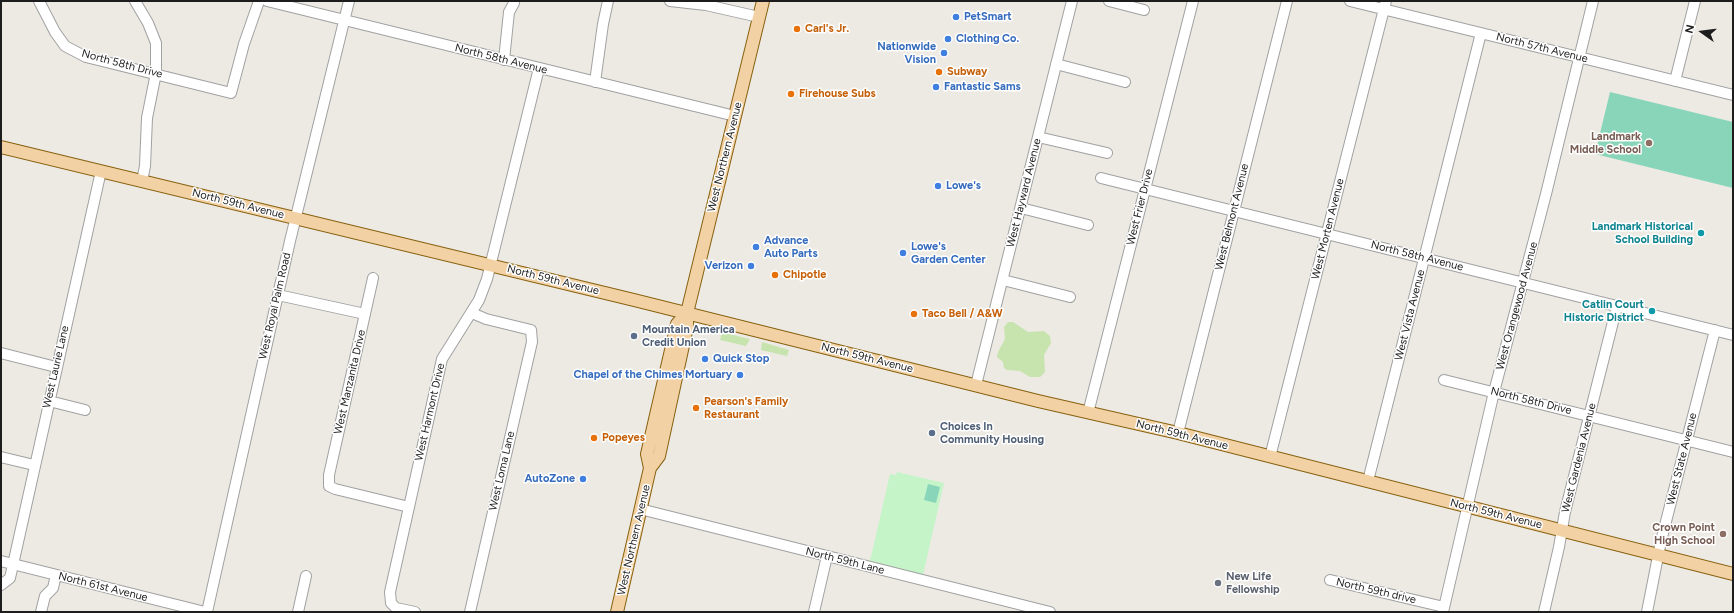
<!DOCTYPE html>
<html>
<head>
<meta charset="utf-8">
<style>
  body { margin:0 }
  #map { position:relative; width:1734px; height:613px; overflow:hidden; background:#edeae4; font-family:Figtree,sans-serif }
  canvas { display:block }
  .frame { position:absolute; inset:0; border:2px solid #1d1d1d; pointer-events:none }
  .north { position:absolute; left:1682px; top:12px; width:40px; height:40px; -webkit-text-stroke:3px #fff; paint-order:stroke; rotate:284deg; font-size:11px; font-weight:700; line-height:16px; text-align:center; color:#1d1d1d }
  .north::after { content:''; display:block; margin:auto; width:14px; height:18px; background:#1d1d1d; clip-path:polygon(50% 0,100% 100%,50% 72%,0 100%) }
</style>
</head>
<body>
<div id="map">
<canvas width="1734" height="613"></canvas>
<div class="frame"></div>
<div class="north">N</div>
</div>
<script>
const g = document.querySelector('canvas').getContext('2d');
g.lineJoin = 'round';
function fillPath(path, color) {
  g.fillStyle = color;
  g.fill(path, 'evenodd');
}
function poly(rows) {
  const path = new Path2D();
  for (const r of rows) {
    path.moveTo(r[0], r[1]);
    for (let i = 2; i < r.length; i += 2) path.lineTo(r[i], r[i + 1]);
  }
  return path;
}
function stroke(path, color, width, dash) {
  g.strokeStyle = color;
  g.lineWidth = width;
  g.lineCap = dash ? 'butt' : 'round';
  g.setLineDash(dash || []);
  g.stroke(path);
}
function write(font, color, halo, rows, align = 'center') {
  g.font = font + ' Figtree,sans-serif';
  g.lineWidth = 3;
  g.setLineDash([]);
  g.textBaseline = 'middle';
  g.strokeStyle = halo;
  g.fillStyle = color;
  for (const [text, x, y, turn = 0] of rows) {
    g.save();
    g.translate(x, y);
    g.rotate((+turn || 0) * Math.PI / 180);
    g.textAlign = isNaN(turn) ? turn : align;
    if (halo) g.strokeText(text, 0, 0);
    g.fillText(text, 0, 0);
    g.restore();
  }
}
fillPath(poly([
  [1008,322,1013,322,1028,332,1044,331,1050,336,1051,343,1044,355,1045,372,1040,377,1030,377,1020,371,1007,370,1004,368,1003,362,997,357,998,352,1005,339,1004,327],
  [722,332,749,339,750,339,746,346,720,340],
  [762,342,789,350,787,356,761,350]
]), '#c7e3ae');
fillPath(poly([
  [897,472,944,483,923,575,870,561,890,474,896,475]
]), '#c5f4c9');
fillPath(poly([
  [1610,92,1733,122,1733,188,1595,154],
  [928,484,940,487,936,503,924,500]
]), '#89d5b9');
const minor = poly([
  [39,1,55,32,65,46,86,57,231,93,244,44,259,1],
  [135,1,148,23,156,43,156,73,147,118,145,166,142,181],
  [267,1,735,116],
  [670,1,706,5,759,17],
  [1109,1,1144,10],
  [1350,1,1733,95],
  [504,60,509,12,514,3],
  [1056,64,1125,82],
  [1675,81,1695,1],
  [595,82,603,24,608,1],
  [1038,137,1107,153],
  [1101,178,1733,335],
  [1021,208,1088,225],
  [373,278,329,475,329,486,335,489,409,507],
  [1003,280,1070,297],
  [278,295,365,314],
  [1,353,56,367],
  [1444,380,1733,452],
  [976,385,1072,1],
  [49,401,85,410],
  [1088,413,1193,1],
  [1178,433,1287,1],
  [1,457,34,465],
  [1270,457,1386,1],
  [1368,481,1481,33],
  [640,509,1050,612],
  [1,561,205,612],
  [1330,580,1444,607],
  [1,585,10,578,101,171],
  [41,612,45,596,53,588,56,575],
  [207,612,290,241,349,1],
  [298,612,306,576],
  [415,612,396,608,391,603,390,592,409,507,442,359,479,300,487,279,539,68],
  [470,612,532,342,531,330,486,319,472,313],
  [814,612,827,556],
  [1443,612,1494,392,1546,194,1593,1],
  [1544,612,1559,547,1565,512,1617,306],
  [1647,612,1661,541,1715,330]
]);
const major = poly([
  [1,147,634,300,1038,401,1178,433,1733,574],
  [650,468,647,454,677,324,687,313],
  [617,612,650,468,659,456,687,327,687,313,763,1]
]);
stroke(minor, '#a1a1a1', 12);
stroke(major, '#88610f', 14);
stroke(minor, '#fff', 10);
stroke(major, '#f2d1a4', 12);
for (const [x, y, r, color] of [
  [956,17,4,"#3f7fe0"],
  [797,29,4,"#e8710a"],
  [948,39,4,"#3f7fe0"],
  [944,53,4,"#3f7fe0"],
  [939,72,4,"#e8710a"],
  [936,87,4,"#3f7fe0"],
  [791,94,4,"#e8710a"],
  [1649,143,4,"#8d6e63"],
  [938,186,4,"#3f7fe0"],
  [1701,233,4,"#0f9aa8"],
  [756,247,4,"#3f7fe0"],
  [903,253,4,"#3f7fe0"],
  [751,266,4,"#3f7fe0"],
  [775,275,4,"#e8710a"],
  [1652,311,4,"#0f9aa8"],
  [914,314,4,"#e8710a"],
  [634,336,4,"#5c6f8a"],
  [705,359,4,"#3f7fe0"],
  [740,375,4,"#3f7fe0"],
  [696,408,4,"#e8710a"],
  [932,433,4,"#5c6f8a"],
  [594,438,4,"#e8710a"],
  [583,479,4,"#3f7fe0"],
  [1723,534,4,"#8d6e63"],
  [1218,583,4,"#6b7280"]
]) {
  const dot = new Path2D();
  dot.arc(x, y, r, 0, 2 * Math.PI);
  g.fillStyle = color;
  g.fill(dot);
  stroke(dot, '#fff', 1.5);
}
write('bold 11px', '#366cbe', '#fff', [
  ["PetSmart",964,17],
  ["Clothing Co.",956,39],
  ["Nationwide",936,47,"right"],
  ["Vision",936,60,"right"],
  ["Fantastic Sams",944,87],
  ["Lowe's",946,186],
  ["Advance",764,241],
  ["Auto Parts",764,254],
  ["Lowe's",911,247],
  ["Garden Center",911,260],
  ["Verizon",743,266,"right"],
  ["Quick Stop",713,359],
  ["Chapel of the Chimes Mortuary",732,375,"right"],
  ["AutoZone",575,479,"right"]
], 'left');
write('bold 11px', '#c56008', '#fff', [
  ["Carl's Jr.",805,29],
  ["Subway",947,72],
  ["Firehouse Subs",799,94],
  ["Chipotle",783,275],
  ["Taco Bell / A&W",922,314],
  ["Pearson's Family",704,402],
  ["Restaurant",704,415],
  ["Popeyes",602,438]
], 'left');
write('11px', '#1d1d1d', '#fff', [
  ["North 57th Avenue",1542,48,14],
  ["North 58th Avenue",501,59,14],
  ["North 58th Drive",122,64,15],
  ["West Northern Avenue",725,157,-76],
  ["West Hayward Avenue",1024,193,-76],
  ["North 59th Avenue",238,204,14],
  ["West Frier Drive",1140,207,-76],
  ["West Belmont Avenue",1232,217,-76],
  ["West Morten Avenue",1328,229,-76],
  ["North 58th Avenue",1417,256,14],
  ["North 59th Avenue",553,280,14],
  ["West Royal Palm Road",275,306,-77],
  ["West Orangewood Avenue",1517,306,-75],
  ["West Vista Avenue",1410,315,-76],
  ["North 59th Avenue",867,358,14],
  ["West Laurie Lane",56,367,-77],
  ["West Manzanita Drive",350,382,-77],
  ["North 58th Drive",1531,401,14],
  ["West Harmont Drive",430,412,-77],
  ["North 59th Avenue",1182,435,14],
  ["West Gardenia Avenue",1579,458,-76],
  ["West State Avenue",1682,459,-76],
  ["West Loma Lane",502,471,-77],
  ["North 59th Avenue",1496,514,14],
  ["West Northern Avenue",634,540,-77],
  ["North 59th Lane",845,561,14],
  ["North 61st Avenue",103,587,14],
  ["North 59th drive",1376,591,13]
]);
write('bold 11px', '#785e54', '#fff', [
  ["Landmark",1641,137],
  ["Middle School",1641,150],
  ["Crown Point",1715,528],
  ["High School",1715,541]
], 'right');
write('bold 11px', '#0d838f', '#fff', [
  ["Landmark Historical",1693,227],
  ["School Building",1693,240],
  ["Catlin Court",1644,305],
  ["Historic District",1644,318]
], 'right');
write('bold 11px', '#4e5e75', '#fff', [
  ["Mountain America",642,330],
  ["Credit Union",642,343],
  ["Choices In",940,427],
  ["Community Housing",940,440]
], 'left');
write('bold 11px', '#5b616d', '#fff', [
  ["New Life",1226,577],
  ["Fellowship",1226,590]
], 'left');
</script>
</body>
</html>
